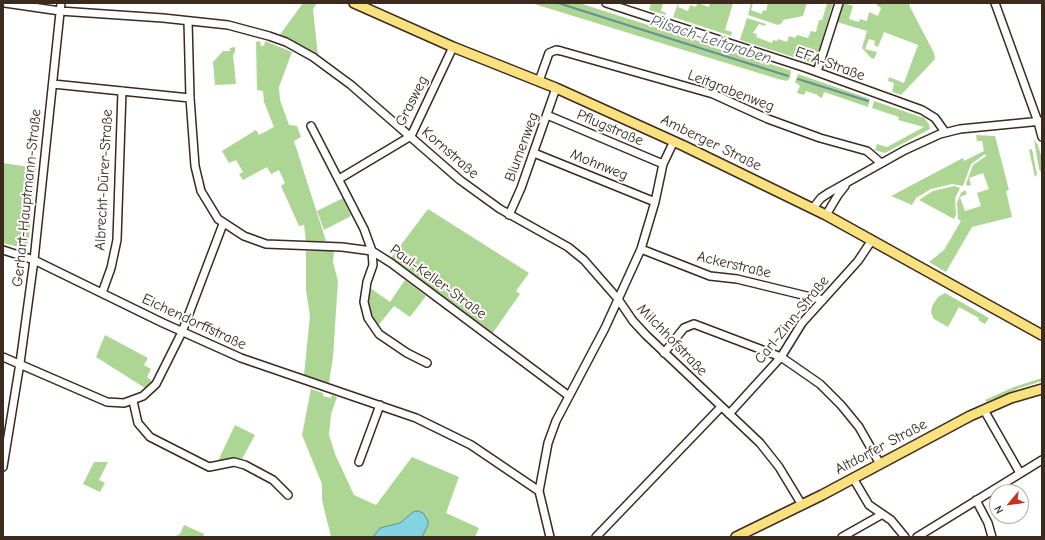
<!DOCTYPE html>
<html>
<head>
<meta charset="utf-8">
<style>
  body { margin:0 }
  #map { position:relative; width:1045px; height:540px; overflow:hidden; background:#fff; font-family:"Comic Neue",sans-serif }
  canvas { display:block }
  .frame { position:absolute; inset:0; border:4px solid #3b2a1e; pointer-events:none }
  .north { position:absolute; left:989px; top:484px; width:40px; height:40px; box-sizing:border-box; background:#fff; border:1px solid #b1aaa5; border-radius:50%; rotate:241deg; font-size:11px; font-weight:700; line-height:16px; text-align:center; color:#3b2a1e }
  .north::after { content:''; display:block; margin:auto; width:14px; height:18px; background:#c8321e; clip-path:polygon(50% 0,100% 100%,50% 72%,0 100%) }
</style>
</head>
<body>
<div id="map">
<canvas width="1045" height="540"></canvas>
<div class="frame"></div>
<div class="north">N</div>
</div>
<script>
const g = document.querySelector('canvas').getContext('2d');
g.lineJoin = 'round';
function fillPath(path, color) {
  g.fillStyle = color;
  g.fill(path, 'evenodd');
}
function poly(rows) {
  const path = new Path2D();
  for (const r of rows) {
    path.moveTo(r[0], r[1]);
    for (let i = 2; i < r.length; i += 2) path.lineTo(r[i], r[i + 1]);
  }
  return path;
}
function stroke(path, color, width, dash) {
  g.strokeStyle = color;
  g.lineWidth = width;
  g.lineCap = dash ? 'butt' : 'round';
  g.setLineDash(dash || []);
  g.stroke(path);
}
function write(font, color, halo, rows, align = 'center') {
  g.font = font + ' "Comic Neue",sans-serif';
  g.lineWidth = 4;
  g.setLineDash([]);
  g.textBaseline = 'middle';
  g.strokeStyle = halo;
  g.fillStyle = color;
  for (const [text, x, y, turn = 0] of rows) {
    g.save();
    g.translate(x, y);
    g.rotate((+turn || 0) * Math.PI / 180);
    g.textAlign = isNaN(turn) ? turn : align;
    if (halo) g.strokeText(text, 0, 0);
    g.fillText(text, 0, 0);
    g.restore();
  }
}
fillPath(poly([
  [303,3,317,3,313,9,318,56,279,36],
  [531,3,579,3,786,69,791,71,790,78,787,81,778,79],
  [651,3,663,3,661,11,666,13,666,15,649,10],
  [678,3,679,3,678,7,688,11,690,5,696,7,698,3,709,7,710,3,733,3,725,30,732,32,731,36,673,17],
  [751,3,753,3,751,10,762,14,763,10,766,11,768,3,807,3,803,16,783,20,782,23,778,25,748,15],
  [824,3,833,3,817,57,812,63,740,40,747,18,766,24,765,26,759,24,753,33,757,34,756,37,772,43,773,40,777,41,778,39,787,42,789,36,795,38,797,35,808,38,811,31,816,32,819,20,822,20,827,4],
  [844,3,853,6,849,19,859,22,860,19,867,21,869,12,878,16,881,8,877,5,877,3,909,3,910,7,934,53,935,59,901,95,892,92,894,83,888,81,889,77,904,83,918,45,884,32,878,47,874,45,875,41,869,39,865,49,877,52,874,59,871,58,862,48,867,31,837,22],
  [260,41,261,46,264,46,265,41,292,52,279,87,280,100,289,125,297,126,301,137,294,141,326,241,306,242,304,225,299,226,281,186,285,183,279,170,271,174,267,167,243,180,239,174,243,172,236,160,229,163,222,151,256,130,259,135,274,127,264,102,263,91,257,90,256,42],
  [235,47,235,52,233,55,236,84,215,85,213,62,223,51,230,51,230,48],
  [798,74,870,99,868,107,824,92,822,98,818,96,818,95,806,91,804,95,797,93,800,86,795,82],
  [874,101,924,118,929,124,930,129,885,153,875,150,877,144,887,147,924,127,898,120,899,117,872,108],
  [976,135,995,136,1009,190,1006,191,1012,217,972,227,946,272,929,262,944,250,961,221,958,219,957,203,961,193,965,190,967,194,960,197,965,211,981,206,977,193,989,189,983,173,969,178,971,185,967,186,966,184,973,165,986,156,985,154,971,164,963,186,952,184,931,189,916,198,912,205,891,196,963,158,964,161,984,151,982,141,977,141],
  [1034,140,1038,145,1042,159,1042,174,1039,169],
  [1032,149,1037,175,1035,177,1029,150],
  [3,163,36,168,29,237,28,243,23,248,3,243],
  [954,186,960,188,955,198,956,215,954,219,919,200,933,191],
  [343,198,351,216,324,230,317,211],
  [428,209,529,273,516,291,520,294,492,334,391,258],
  [306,251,334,251,333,262,338,281,333,357,329,383,304,375,310,316,306,290],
  [405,280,426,296,410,317,394,306,377,327,371,317,368,303,369,287,390,302],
  [945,293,989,318,985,324,978,320,979,318,959,307,948,327,934,319,931,313,932,306,938,297],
  [105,335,148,358,144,365,151,369,147,377,152,381,145,388,96,357],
  [1042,378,1042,381,1020,388,986,402,985,400,1014,387],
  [311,389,323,393,323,396,331,398,332,395,337,397,331,414,329,435,335,454,354,495,376,505,412,457,459,477,446,513,479,528,475,537,331,537,322,500,322,484,302,435],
  [235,425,255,435,242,459,237,458,217,463],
  [94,462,108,462,99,480,105,483,100,492,83,484],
  [184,525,204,534,203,537,174,537,180,534]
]), '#add694');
const water = poly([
  [418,511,423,513,428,521,428,525,422,537,373,537,380,528,400,523,413,512,418,511]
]);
fillPath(water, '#84d3e2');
stroke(water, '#678f94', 1);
stroke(poly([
  [558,3,788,76],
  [798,79,868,101]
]), '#678f94', 2);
const minor = poly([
  [5,3,60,11,163,18,228,25,269,36,286,42,313,57,351,85,460,180,500,209,568,247,584,260,618,299,633,321,646,335,760,443,779,467,802,505],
  [606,3,806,68,922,110,935,118,945,132],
  [995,3,1038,122,1042,137],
  [188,21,190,98,195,166,201,191,218,219,244,236,266,244,342,247,372,251,391,263,569,396],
  [817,72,839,3],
  [539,81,549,53,556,50,561,51,713,94,768,119,820,138,867,151,881,163],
  [53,84,190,98],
  [547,115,663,164],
  [311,126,364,229,372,251,373,265,367,282,364,302,368,318,379,334,407,353,427,363],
  [534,153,655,202],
  [339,179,411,136,453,47],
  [813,208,821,198,830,192,905,150,940,134,960,129,1042,121],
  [509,215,521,188,556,88],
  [826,215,838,195,845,186],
  [641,249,710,276,737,279,823,300],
  [3,250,34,260,163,323,241,358,416,418,471,445,539,491],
  [102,293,111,268,117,240,122,91],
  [664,353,684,328,694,324,781,357,820,384,841,405,859,427,880,464],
  [3,357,107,402,124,403,143,396,156,384,182,332,223,224],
  [133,401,138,423,150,437,209,467,234,462,245,465,273,480,288,495],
  [984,410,1020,473],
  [729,414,781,357,802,323,858,261,872,240],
  [359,462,380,405],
  [3,467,20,363,34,260,61,3],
  [853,478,869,505,891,520,905,537],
  [976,500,988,523,992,537],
  [550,537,539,491,548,443,556,421,605,328,641,249,655,202,663,164,674,141],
  [596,537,721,407],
  [842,537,881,515],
  [917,537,1042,460]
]);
const major = poly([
  [354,3,453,47,556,88,684,146,826,215,1042,335],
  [736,537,822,495,970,416,1011,398,1042,389]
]);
stroke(minor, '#3b2a1e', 10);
stroke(major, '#3b2a1e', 12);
stroke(minor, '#fff', 7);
stroke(major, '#fae180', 9);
write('15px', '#3b2a1e', '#fff', [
  ["EFA-Straße",830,64,20],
  ["Leitgrabenweg",731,91,21],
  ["Grasweg",412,101,-63],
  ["Pflugstraße",610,128,23],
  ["Amberger Straße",711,143,26],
  ["Blumenweg",522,147,-70],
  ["Kornstraße",450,153,41],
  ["Mohnweg",599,165,22],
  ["Albrecht-Dürer-Straße",104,180,-87],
  ["Gerhart-Hauptmann-Straße",27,198,-84],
  ["Ackerstraße",734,265,13],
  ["Paul-Keller-Straße",438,282,36],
  ["Carl-Zinn-Straße",792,320,-51],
  ["Eichendorffstraße",194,322,25],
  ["Milchhofstraße",672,340,46],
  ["Altdorfer Straße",881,447,-28]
]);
write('italic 16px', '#515d59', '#fff', [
  ["Pilsach-Leitgraben",711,40,18]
]);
</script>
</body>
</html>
